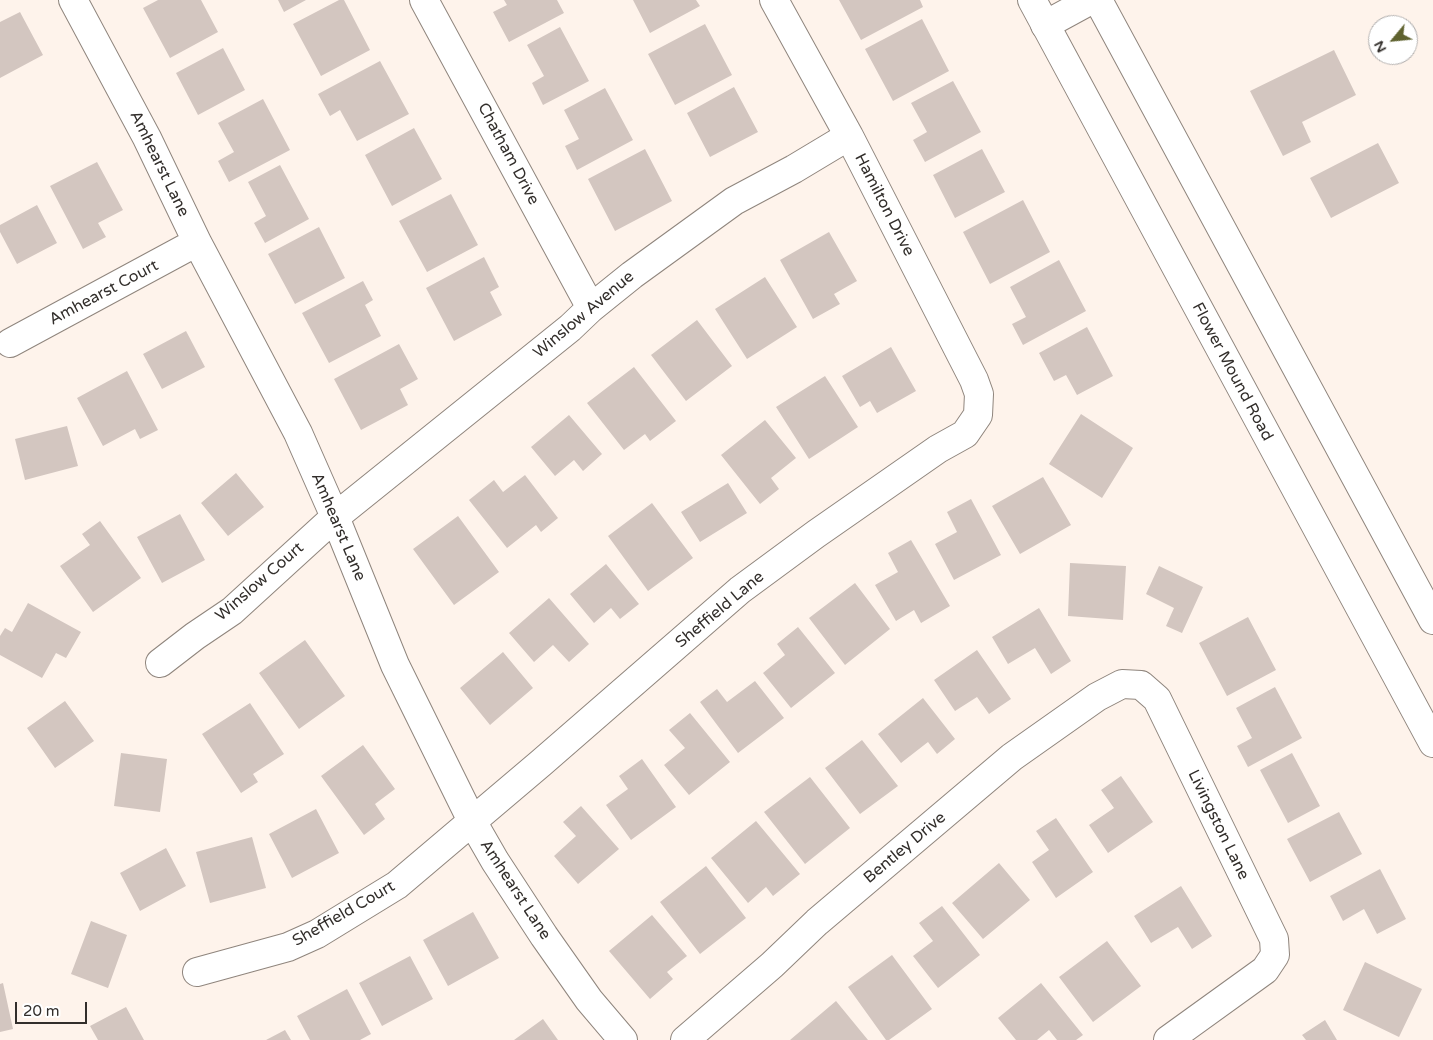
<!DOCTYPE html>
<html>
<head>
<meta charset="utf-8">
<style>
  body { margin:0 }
  #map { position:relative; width:1433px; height:1040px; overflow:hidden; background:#fef3eb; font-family:"Varela Round",sans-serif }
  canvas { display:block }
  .north { position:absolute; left:1368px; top:15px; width:50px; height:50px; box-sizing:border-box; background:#fff; border:1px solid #adabaa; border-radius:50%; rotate:242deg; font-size:14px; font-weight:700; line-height:20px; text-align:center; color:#322e2b }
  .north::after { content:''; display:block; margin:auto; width:18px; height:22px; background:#5f622f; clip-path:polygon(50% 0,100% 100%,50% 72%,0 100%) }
  .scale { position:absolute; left:15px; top:1002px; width:72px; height:22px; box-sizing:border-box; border:2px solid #322e2b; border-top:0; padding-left:6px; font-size:15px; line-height:18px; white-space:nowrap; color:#322e2b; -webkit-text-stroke:4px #fff; paint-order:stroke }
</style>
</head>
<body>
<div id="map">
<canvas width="1433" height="1040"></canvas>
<div class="north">N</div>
<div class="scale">20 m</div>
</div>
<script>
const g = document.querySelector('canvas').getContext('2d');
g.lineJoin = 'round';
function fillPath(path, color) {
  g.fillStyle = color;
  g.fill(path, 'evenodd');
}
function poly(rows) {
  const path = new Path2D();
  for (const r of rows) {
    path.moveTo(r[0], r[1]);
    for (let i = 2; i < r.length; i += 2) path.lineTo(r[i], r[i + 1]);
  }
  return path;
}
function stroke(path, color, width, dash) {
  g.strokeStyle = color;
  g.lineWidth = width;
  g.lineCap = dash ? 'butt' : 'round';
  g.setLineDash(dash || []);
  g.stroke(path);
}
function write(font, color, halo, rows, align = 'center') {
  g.font = font + ' "Varela Round",sans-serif';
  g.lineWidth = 4.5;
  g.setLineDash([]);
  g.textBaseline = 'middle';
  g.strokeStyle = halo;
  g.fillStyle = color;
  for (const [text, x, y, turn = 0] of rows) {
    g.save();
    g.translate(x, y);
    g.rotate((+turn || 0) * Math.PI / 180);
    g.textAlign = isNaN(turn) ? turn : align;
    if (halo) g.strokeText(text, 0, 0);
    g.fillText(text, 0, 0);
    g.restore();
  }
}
fillPath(poly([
  [158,0,201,0,218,32,170,58,143,8],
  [278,0,306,0,284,12],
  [339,0,344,0,370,50,321,76,293,24],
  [504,0,557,0,564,13,509,42,493,12,507,5],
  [633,0,696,0,700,6,650,33],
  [839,0,920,0,923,7,861,40],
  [20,12,43,55,0,78,0,22],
  [922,19,949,71,893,101,865,49],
  [705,24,732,75,675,105,648,54],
  [560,27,589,81,543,105,532,83,544,76,527,45],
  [223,48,245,90,198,115,176,73],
  [1334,50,1356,95,1302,122,1311,142,1283,156,1250,91],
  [380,61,409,114,357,141,340,110,330,116,318,94],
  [953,81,981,132,925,162,913,140,927,132,911,103],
  [734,87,758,132,710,157,687,113],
  [605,88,633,140,577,170,565,146,579,139,564,110],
  [263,99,290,150,229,182,218,161,234,152,218,123],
  [414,128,442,179,392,206,365,155],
  [1378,143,1399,183,1331,218,1310,178],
  [645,149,672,201,615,231,588,179],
  [982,149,1005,192,955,218,933,175],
  [97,162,123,210,98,223,106,237,83,249,50,186],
  [280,165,309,219,265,243,254,223,266,216,248,182],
  [451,194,478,245,427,272,399,221],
  [1023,200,1050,252,990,284,963,232],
  [37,205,57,243,17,264,0,232,0,225],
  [319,227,345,278,295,304,268,254],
  [829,232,857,281,834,294,840,304,813,319,780,260],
  [484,257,499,287,490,292,502,315,454,341,426,288],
  [1059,260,1086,311,1023,345,1012,324,1026,317,1010,287],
  [765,277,797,327,747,359,715,309],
  [363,281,373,300,365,305,381,336,329,363,302,313],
  [697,320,732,366,686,401,651,355],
  [1087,327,1113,376,1077,395,1066,375,1054,381,1039,353],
  [186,331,205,367,162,389,143,354],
  [399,344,418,379,400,389,408,405,361,430,334,379],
  [891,347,916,391,877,413,870,401,860,407,842,376],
  [634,367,676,421,650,441,645,434,624,450,587,403],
  [127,371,158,430,140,439,135,429,103,446,77,398],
  [825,376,858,427,809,459,776,407],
  [1081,414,1133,448,1102,498,1049,464],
  [569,415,602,454,583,471,574,460,555,476,531,447],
  [765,420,796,458,771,478,779,489,760,504,721,455],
  [67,426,78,466,25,480,15,439],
  [236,473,264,507,228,536,201,503],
  [525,475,558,518,541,532,536,525,507,548,469,500,494,480,503,492],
  [1043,477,1071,525,1020,554,992,506],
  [728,483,747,513,700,542,681,512],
  [971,499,1001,555,954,580,935,544,957,532,947,512],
  [652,503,693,558,648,591,608,536],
  [180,514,205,560,162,583,137,537],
  [458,516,499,572,454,605,413,549],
  [100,521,141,578,93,612,60,566,90,545,82,534],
  [911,540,950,606,921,623,914,610,896,621,875,585,898,572,888,553],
  [1070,563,1126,566,1123,620,1068,616],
  [606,564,639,604,620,619,611,608,594,623,570,594],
  [1159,566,1203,587,1182,633,1166,626,1174,608,1146,594],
  [855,583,890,629,845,665,809,618],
  [549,598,589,644,569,662,553,645,534,662,509,633],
  [28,603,81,632,66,658,56,653,42,678,0,655,0,636,5,628,12,632],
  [1039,608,1071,661,1051,674,1035,648,1008,664,992,637],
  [1248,617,1276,670,1227,696,1199,643],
  [798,627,835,673,791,708,763,673,785,655,777,644],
  [305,640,345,696,299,729,259,673],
  [977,650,1011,699,989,714,977,697,955,711,934,680],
  [503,652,533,688,490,725,460,688],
  [755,681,784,718,738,753,700,702,717,689,727,702],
  [1275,687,1302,738,1248,767,1237,746,1252,738,1236,708],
  [923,698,955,739,937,754,928,742,901,763,878,734],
  [65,701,94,741,55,768,27,728],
  [250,703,284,754,253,774,258,782,241,793,202,734],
  [690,713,730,762,689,795,664,765,685,748,669,730],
  [862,740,898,786,860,814,825,768],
  [363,745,395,789,375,804,385,819,364,835,321,776],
  [121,753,167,759,160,812,114,806],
  [1292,753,1320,806,1288,823,1260,770],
  [642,759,676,807,631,840,606,805,628,789,619,776],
  [1121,776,1153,822,1108,853,1089,825,1114,808,1101,790],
  [810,777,850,828,805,864,764,812],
  [581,806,619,849,578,884,554,856,576,836,563,822],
  [316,809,339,853,292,878,269,834],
  [1339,812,1362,854,1310,882,1287,839],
  [1056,818,1093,872,1056,898,1032,862,1049,850,1036,831],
  [756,821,800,874,773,896,766,887,748,903,711,858],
  [252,837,266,888,210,903,196,852],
  [166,848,186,886,140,911,120,873],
  [999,863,1030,900,983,939,952,903],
  [706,866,746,918,700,954,660,902],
  [1380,869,1406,919,1377,934,1364,909,1343,921,1330,896],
  [1181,886,1212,936,1192,949,1178,927,1151,943,1134,916],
  [942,906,980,955,938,988,913,956,933,941,919,923],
  [473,912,499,958,448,986,423,940],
  [652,915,687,956,667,972,673,979,650,999,609,951],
  [91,921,127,935,108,988,71,974],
  [1107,941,1141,986,1093,1022,1059,977],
  [892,955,932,1009,889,1040,886,1040,848,987],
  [410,956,433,999,382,1026,359,983],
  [1365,962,1422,989,1399,1037,1343,1010],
  [3,983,13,1029,0,1032,0,984],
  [1041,983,1083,1035,1076,1040,1057,1040,1049,1030,1037,1040,1016,1040,998,1018],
  [347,989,371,1034,360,1040,310,1040,297,1016],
  [836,1001,868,1040,790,1040],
  [126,1007,144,1040,98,1040,90,1026],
  [543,1019,558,1040,514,1040],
  [1325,1020,1337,1040,1306,1040,1302,1035],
  [285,1030,291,1040,266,1040]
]), '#d3c6c0');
const minor = poly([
  [73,0,147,138,197,242,298,433,335,517,395,665,472,821,495,861,544,936,589,1000,623,1040],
  [424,0,591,308],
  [1045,25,1091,0],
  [10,343,197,242],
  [160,663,195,636,232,611,335,517,570,328,591,308,632,275,734,201,794,169,849,136],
  [197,972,288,947,317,934,397,885,541,763,740,590,816,534,938,449,965,434,978,415,979,394,974,380,849,136,774,0],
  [685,1040,772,965,817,922,1012,757,1097,697,1122,684,1141,685,1157,699,1274,939,1275,955,1265,970,1168,1040]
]);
const major = poly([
  [1032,0,1433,743],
  [1098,0,1433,620]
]);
stroke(minor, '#8f857d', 30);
stroke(major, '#8f857d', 30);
stroke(minor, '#fff', 28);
stroke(major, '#fff', 28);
write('16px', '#322e2b', '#fff', [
  ["Chatham Drive",508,154,62],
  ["Amhearst Lane",159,164,64],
  ["Hamilton Drive",884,205,63],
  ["Amhearst Court",104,293,-28],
  ["Winslow Avenue",584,315,-40],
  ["Flower Mound Road",1232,372,62],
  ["Amhearst Lane",338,527,67],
  ["Winslow Court",260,582,-41],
  ["Sheffield Lane",720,610,-40],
  ["Livingston Lane",1218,825,64],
  ["Bentley Drive",905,848,-40],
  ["Amhearst Lane",515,890,57],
  ["Sheffield Court",344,914,-30]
]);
</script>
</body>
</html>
